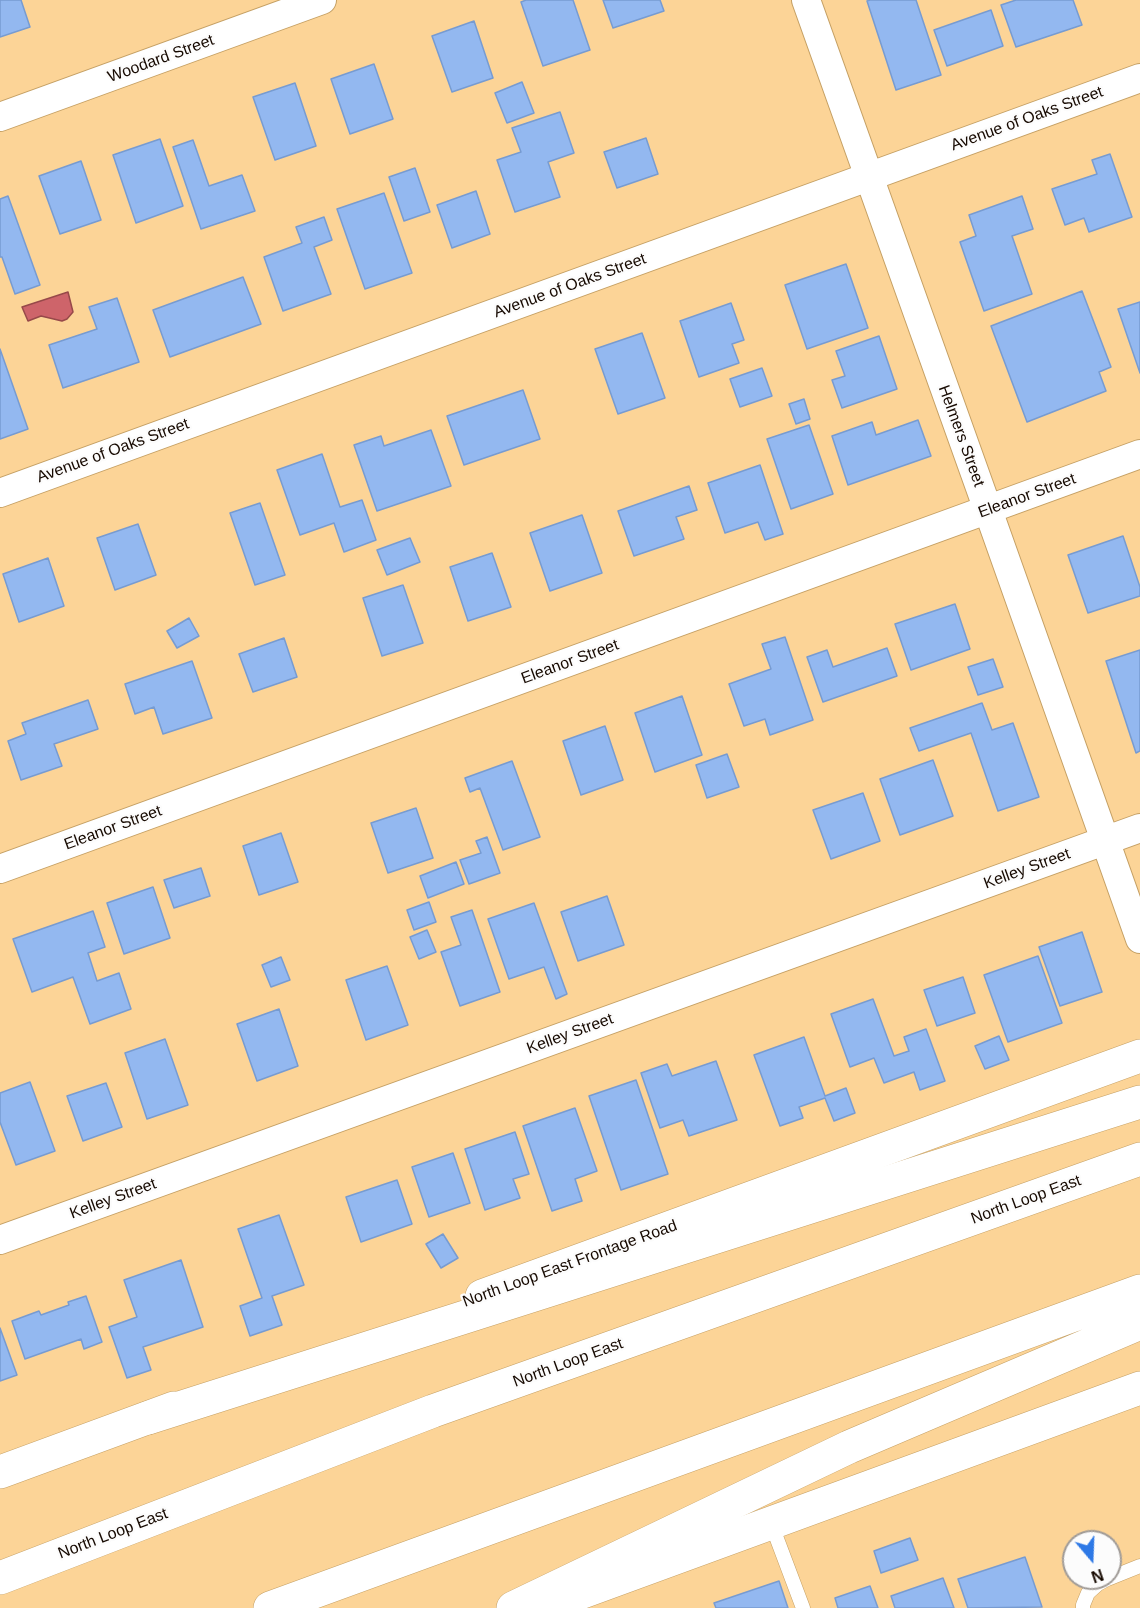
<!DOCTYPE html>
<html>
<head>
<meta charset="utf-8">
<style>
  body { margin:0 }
  #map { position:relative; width:1140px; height:1608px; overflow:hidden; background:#fcd497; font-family:Helvetica,sans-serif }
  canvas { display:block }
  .north { position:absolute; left:1062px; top:1530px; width:60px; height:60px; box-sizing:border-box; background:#fcfcfc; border:2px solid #a09b97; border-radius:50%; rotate:161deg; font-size:16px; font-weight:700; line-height:24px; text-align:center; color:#160900 }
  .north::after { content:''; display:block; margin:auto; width:21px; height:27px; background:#2e79e6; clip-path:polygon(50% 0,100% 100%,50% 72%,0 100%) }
</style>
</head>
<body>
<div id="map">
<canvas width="1140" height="1608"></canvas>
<div class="north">N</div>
</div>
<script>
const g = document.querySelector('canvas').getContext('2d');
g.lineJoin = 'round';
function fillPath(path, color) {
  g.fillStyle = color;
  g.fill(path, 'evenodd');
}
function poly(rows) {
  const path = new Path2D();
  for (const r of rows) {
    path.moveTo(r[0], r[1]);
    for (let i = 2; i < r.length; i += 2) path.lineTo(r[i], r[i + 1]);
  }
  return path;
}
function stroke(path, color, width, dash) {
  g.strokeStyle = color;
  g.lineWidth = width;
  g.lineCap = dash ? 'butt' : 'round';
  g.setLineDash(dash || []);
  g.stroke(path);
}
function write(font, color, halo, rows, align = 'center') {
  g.font = font + ' Helvetica,sans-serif';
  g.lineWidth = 4.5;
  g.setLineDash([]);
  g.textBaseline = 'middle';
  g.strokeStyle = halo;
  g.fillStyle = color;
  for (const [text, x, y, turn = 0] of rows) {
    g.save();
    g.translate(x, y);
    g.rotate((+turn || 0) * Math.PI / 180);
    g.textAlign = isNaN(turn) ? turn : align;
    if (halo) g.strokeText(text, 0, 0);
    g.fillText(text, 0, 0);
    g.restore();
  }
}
const water = poly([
  [68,292,73,312,67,319,62,321,41,316,28,321,22,307,68,292]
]);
fillPath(water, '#ce646a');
stroke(water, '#97494a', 1.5);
const building = poly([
  [0,0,21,0,30,27,0,37,0,0],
  [526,0,573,0,590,50,543,66,521,2,526,0],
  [603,0,660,0,664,11,613,28,603,0],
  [870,0,916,0,941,75,896,90,867,1,870,0],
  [1016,0,1073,0,1082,25,1016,47,1001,5,1016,0],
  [991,10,1003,46,947,66,934,30,991,10],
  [474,21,493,78,452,92,432,36,474,21],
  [374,64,393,119,350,134,331,79,374,64],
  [522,82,534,113,507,123,495,93,522,82],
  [295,83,316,146,275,160,253,97,295,83],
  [560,112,574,153,548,162,560,197,515,212,497,160,521,152,512,128,560,112],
  [646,138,658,174,617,188,604,152,646,138],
  [160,139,183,206,136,223,113,155,160,139],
  [193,140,209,186,242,175,255,211,201,229,173,147,193,140],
  [1110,154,1132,217,1089,232,1084,218,1065,225,1052,189,1097,174,1092,160,1110,154],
  [81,161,101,220,60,234,39,176,81,161],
  [415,168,430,212,404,221,389,177,415,168],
  [476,191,490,234,452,248,437,205,476,191],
  [384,193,412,273,365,289,337,209,384,193],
  [8,196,40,285,15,294,2,257,0,257,0,199,8,196],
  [1022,196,1033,229,1012,236,1032,294,984,311,960,242,976,236,969,215,1022,196],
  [324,217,332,240,314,247,331,294,283,311,264,257,302,243,296,227,324,217],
  [846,264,868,328,807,349,785,285,846,264],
  [243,277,261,324,170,357,153,310,243,277],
  [1082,291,1111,367,1099,372,1106,391,1027,422,991,326,1082,291],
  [117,298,139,362,63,388,49,345,97,329,89,307,117,298],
  [1140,302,1140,373,1118,309,1140,302],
  [731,303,744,340,732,344,739,363,699,377,680,321,731,303],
  [642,333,665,398,618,414,595,349,642,333],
  [879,336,897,389,842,408,832,380,845,376,836,351,879,336],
  [0,349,28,429,0,439,0,349],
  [762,368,772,396,740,407,730,379,762,368],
  [523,390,540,439,464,465,447,416,523,390],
  [804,399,810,419,796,424,789,404,804,399],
  [918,420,931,456,848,485,832,436,872,422,876,435,918,420],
  [809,425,833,494,791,509,767,439,809,425],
  [431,430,451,486,377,511,354,445,381,436,384,446,431,430],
  [322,454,340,507,362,500,376,540,344,552,334,523,300,535,277,470,322,454],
  [760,465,783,534,765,540,758,522,725,533,708,483,760,465],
  [689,486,697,510,676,517,684,539,634,556,618,511,689,486],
  [260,503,285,575,255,585,230,513,260,503],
  [582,515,602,573,550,591,530,533,582,515],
  [138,524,156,575,115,590,97,538,138,524],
  [1123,536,1140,587,1140,596,1088,613,1068,555,1123,536],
  [410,538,420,562,387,575,377,550,410,538],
  [492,553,511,607,468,621,450,567,492,553],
  [48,558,64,606,19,622,3,574,48,558],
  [403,585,423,643,382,656,363,598,403,585],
  [955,604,970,649,911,670,895,624,955,604],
  [189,618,199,636,177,648,167,631,189,618],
  [785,637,813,720,770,735,765,719,744,726,729,684,771,669,762,644,785,637],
  [284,638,297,677,253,692,239,654,284,638],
  [887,648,897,676,823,702,807,657,827,650,833,667,887,648],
  [1140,650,1140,751,1136,753,1106,661,1140,650],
  [993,659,1003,687,978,695,968,667,993,659],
  [192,661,212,718,163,734,154,707,135,714,125,684,192,661],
  [682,696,702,755,655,772,635,713,682,696],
  [88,700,98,729,54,744,62,766,21,780,8,741,26,734,22,723,88,700],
  [982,703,992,730,1013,723,1039,797,998,811,971,733,919,751,910,728,982,703],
  [605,726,623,780,581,795,563,741,605,726],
  [727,754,739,787,707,798,696,765,727,754],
  [933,760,953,816,900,835,880,779,933,760],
  [512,761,540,837,503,850,480,788,470,792,465,778,512,761],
  [863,793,880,841,831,859,813,810,863,793],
  [416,808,433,858,388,873,371,823,416,808],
  [281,833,298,882,259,895,243,846,281,833],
  [487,837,500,873,469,884,460,860,481,853,476,841,487,837],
  [456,862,464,884,428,898,420,876,456,862],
  [201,868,210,896,174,908,164,880,201,868],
  [153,887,170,938,124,954,107,903,153,887],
  [607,896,624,945,578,961,561,912,607,896],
  [429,902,436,922,414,930,407,910,429,902],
  [534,903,567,994,556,999,544,967,509,979,488,919,534,903],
  [472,910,500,992,460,1006,441,952,461,945,451,917,472,910],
  [93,911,105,947,88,953,97,981,119,973,131,1009,90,1024,73,977,32,992,13,939,93,911],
  [427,930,436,952,419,959,410,937,427,930],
  [1082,932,1102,992,1060,1006,1039,947,1082,932],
  [1038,956,1062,1023,1008,1042,984,975,1038,956],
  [281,957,290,980,271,987,262,965,281,957],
  [387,966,408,1025,366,1040,346,980,387,966],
  [963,977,975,1013,937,1026,924,990,963,977],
  [873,999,894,1056,909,1051,904,1037,926,1029,945,1081,920,1090,914,1072,884,1083,874,1058,850,1067,831,1014,873,999],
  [279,1009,298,1066,257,1081,237,1024,279,1009],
  [999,1036,1009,1060,985,1069,975,1046,999,1036],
  [804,1037,825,1096,846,1088,855,1113,834,1121,825,1098,799,1107,803,1118,780,1126,754,1055,804,1037],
  [165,1039,188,1105,147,1119,125,1053,165,1039],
  [716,1061,737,1120,689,1136,683,1120,660,1128,641,1073,667,1064,672,1076,716,1061],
  [636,1080,668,1174,621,1190,589,1096,636,1080],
  [30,1082,55,1151,16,1165,0,1122,0,1093,30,1082],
  [106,1083,122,1127,83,1141,67,1096,106,1083],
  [575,1108,597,1171,575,1179,582,1201,552,1211,523,1126,575,1108],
  [515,1132,529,1174,513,1179,520,1198,485,1210,465,1149,515,1132],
  [453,1153,470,1203,429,1217,412,1167,453,1153],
  [397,1180,412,1224,361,1242,346,1197,397,1180],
  [279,1215,304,1285,272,1296,282,1325,250,1336,240,1306,262,1298,238,1229,279,1215],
  [443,1234,458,1258,441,1268,426,1244,443,1234],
  [181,1260,203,1327,143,1347,151,1370,127,1378,109,1327,137,1317,124,1280,181,1260],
  [86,1296,102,1342,84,1349,81,1339,25,1359,12,1321,39,1311,41,1315,69,1305,68,1302,86,1296],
  [0,1328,17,1375,0,1381,0,1328],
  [910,1538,918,1560,881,1573,874,1551,910,1538],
  [1025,1557,1042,1607,968,1608,958,1579,1025,1557],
  [943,1578,954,1608,895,1608,891,1596,943,1578],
  [779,1581,788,1608,716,1608,714,1603,779,1581],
  [870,1586,878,1608,838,1608,835,1598,870,1586]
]);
fillPath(building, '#93b8f0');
stroke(building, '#779bd1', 1.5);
const lane = poly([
  [771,1523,803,1608],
  [1110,1578,1140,1566],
  [1083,1608,1083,1605,1088,1593,1098,1584,1109,1578]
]);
const street = poly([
  [806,0,988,510,1140,939],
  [0,117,322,0],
  [0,493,1140,78],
  [0,869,1140,454],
  [0,1240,1140,828]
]);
const secondary = poly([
  [482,1296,1140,1056],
  [0,1472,174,1408],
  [547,1605,1140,1388]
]);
const highway = poly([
  [148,1418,1140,1102],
  [0,1578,433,1411,1140,1159],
  [270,1608,1140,1291],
  [513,1608,849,1447,1140,1323]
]);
stroke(lane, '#c5a064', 15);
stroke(street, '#c5a064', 30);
stroke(secondary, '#c5a064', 34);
stroke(highway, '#c5a064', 34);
stroke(lane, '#fff', 14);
stroke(street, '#fff', 28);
stroke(secondary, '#fff', 33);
stroke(highway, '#fff', 33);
write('16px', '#160900', '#fcfcfc', [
  ["Woodard Street",161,59,-20],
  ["Avenue of Oaks Street",1027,119,-20],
  ["Avenue of Oaks Street",570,286,-20],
  ["Helmers Street",961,436,70],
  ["Avenue of Oaks Street",113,451,-20],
  ["Eleanor Street",1027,496,-20],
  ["Eleanor Street",570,662,-20],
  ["Eleanor Street",113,828,-20],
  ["Kelley Street",1027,869,-20],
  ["Kelley Street",570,1034,-20],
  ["Kelley Street",113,1199,-20],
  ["North Loop East",1026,1200,-20],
  ["North Loop East Frontage Road",570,1264,-20],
  ["North Loop East",568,1363,-20],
  ["North Loop East",113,1534,-21]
]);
</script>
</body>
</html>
